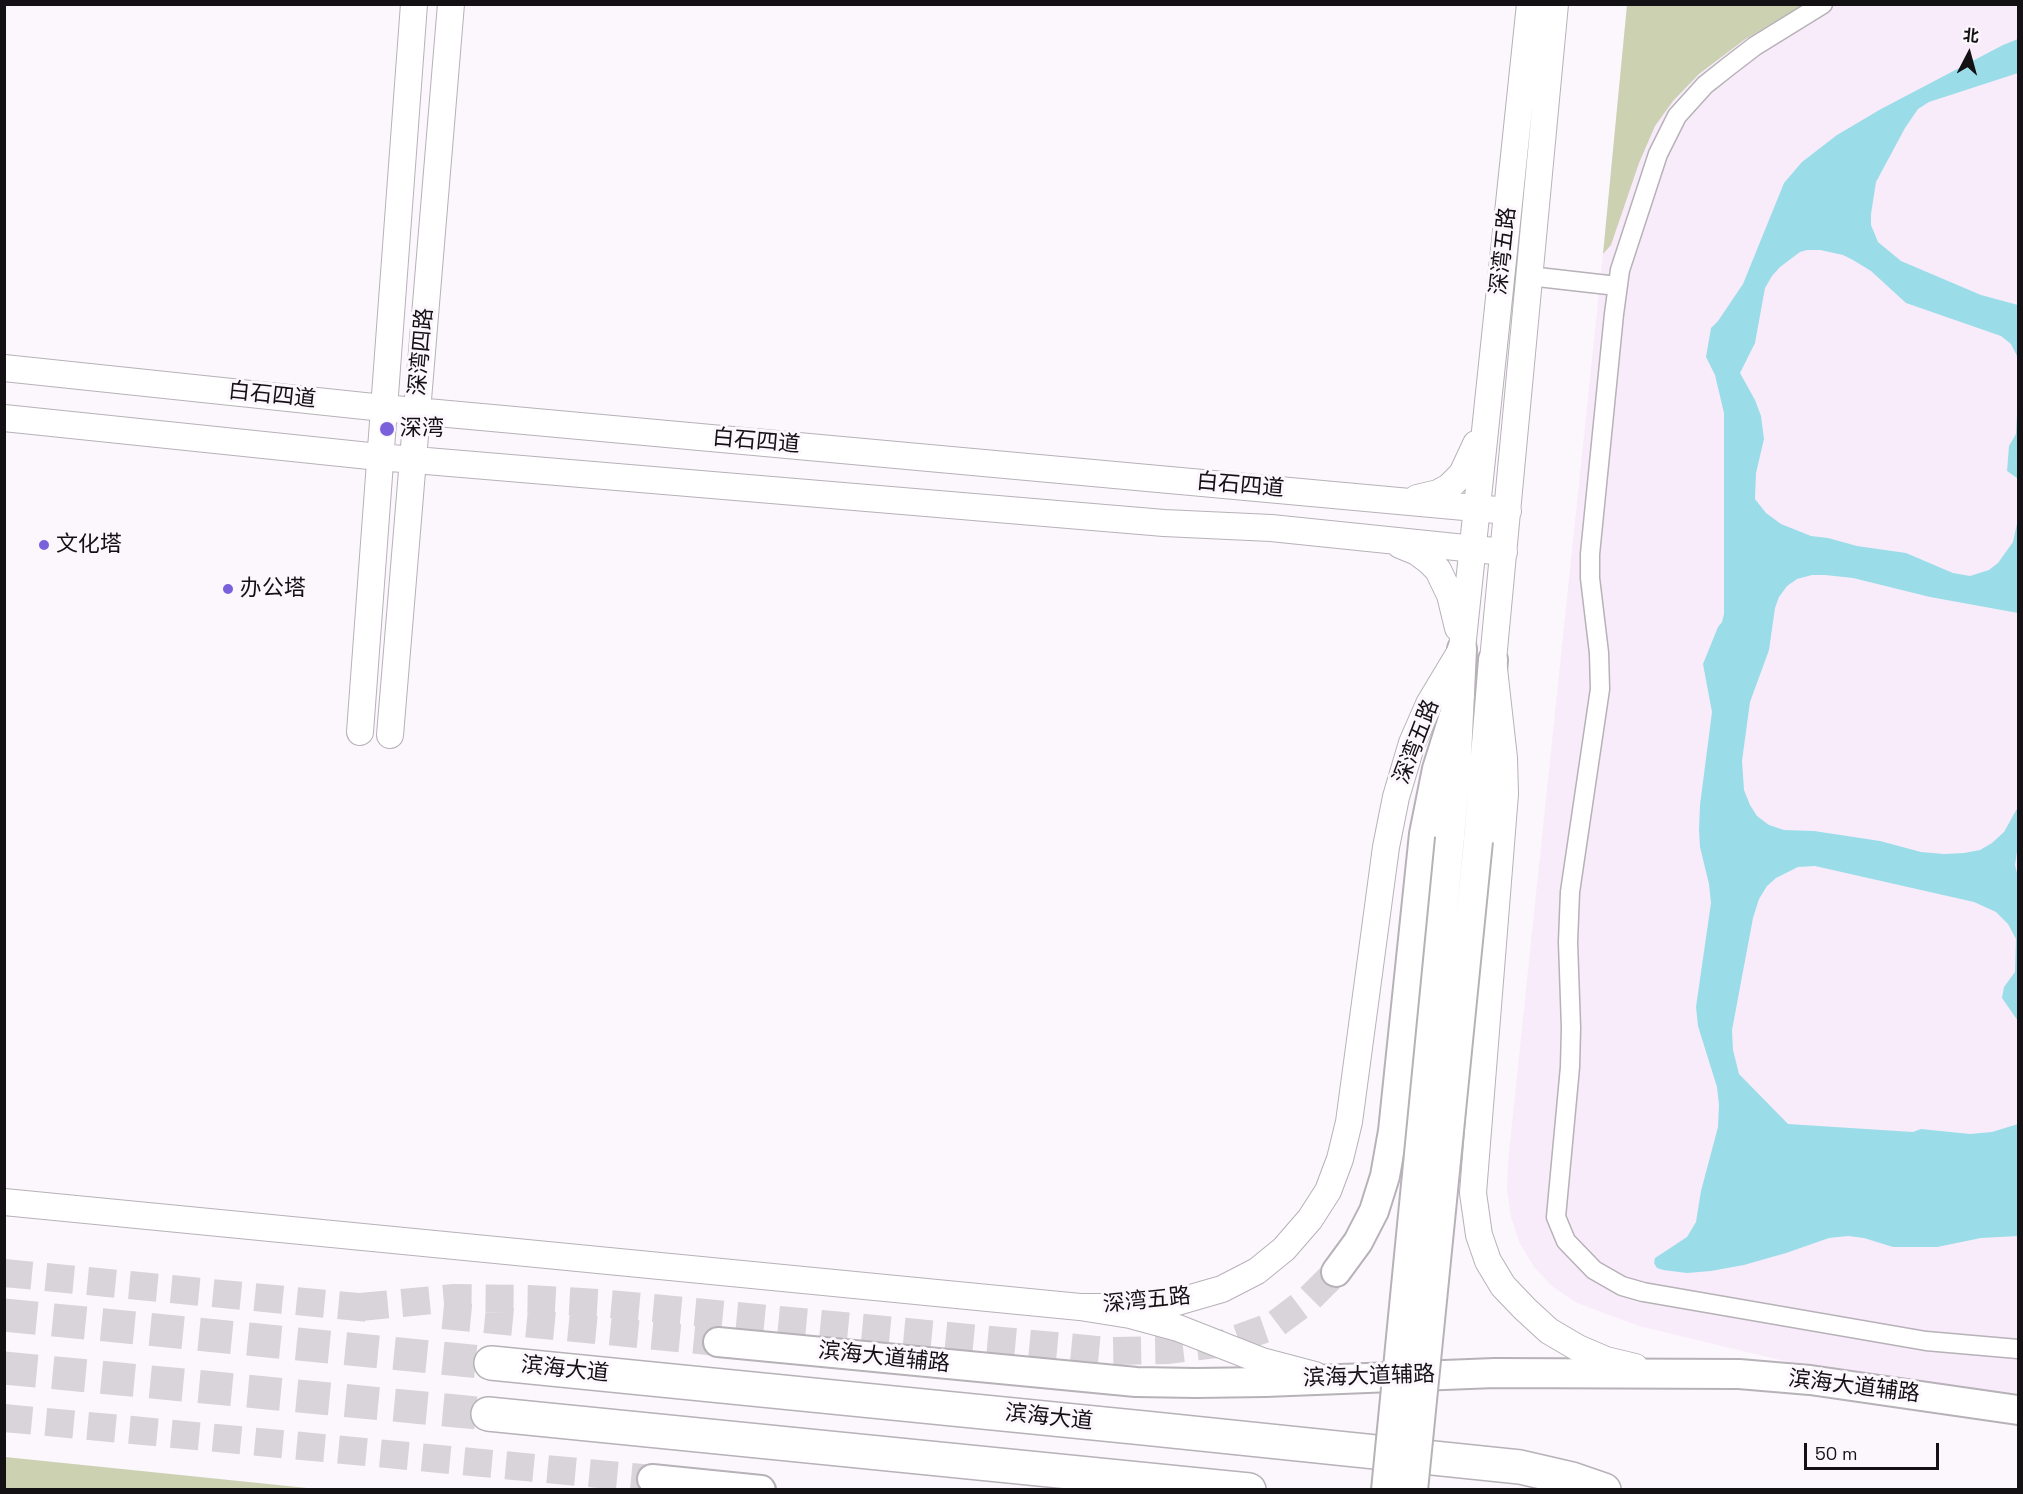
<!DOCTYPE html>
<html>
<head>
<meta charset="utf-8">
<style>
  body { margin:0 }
  #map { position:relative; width:2023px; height:1494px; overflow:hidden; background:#fcf6fd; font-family:"Space Grotesk","Noto Sans SC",sans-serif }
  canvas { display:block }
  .frame { position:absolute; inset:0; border:6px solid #131113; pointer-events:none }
  .north { position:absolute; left:1939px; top:24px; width:60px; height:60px; -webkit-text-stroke:4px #fcf6fd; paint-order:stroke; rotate:6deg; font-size:16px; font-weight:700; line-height:24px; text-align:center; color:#131113 }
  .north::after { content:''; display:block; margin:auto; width:21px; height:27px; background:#131113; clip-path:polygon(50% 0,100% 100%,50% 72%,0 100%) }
  .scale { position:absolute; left:1804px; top:1443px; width:135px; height:27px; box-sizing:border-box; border:3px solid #131113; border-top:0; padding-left:8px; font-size:18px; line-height:21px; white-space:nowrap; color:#131113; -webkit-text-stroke:4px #fcf6fd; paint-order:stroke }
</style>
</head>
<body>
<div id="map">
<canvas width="2023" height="1494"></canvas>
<div class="frame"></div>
<div class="north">北</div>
<div class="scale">50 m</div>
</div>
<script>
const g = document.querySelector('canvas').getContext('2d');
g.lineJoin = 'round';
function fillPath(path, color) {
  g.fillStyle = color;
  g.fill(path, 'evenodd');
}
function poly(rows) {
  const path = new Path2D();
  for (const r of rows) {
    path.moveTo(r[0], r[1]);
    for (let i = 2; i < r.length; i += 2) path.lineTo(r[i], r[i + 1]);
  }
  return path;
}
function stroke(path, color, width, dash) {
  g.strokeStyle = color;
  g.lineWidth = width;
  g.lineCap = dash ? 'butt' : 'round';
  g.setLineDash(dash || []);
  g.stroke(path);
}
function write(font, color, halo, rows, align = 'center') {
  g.font = font + ' "Space Grotesk","Noto Sans SC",sans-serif';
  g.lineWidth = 6;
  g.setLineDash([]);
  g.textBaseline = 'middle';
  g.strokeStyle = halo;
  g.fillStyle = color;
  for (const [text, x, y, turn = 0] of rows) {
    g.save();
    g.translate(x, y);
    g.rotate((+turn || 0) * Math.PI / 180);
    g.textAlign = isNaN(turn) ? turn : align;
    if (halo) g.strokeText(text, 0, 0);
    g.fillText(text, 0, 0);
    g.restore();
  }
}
fillPath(poly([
  [1627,5,2018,5,2018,1395,1944,1389,1809,1367,1639,1326,1577,1303,1552,1286,1534,1267,1519,1242,1511,1217,1507,1190,1508,1162,1603,254]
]), '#f8ecfa');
fillPath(poly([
  [1627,5,1803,5,1744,40,1699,74,1673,101,1655,126,1639,163,1611,245,1603,254],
  [5,1457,307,1488,311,1489,5,1489]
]), '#ccd1b2');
fillPath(poly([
  [2018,39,2018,73,1929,102,1918,109,1905,128,1876,182,1871,214,1871,225,1878,242,1901,261,1981,295,2018,305,2018,358,2011,344,2001,336,1906,303,1871,271,1853,260,1843,255,1820,250,1807,250,1800,252,1780,267,1772,276,1765,288,1755,343,1740,373,1755,400,1761,416,1764,439,1756,473,1755,499,1766,513,1781,524,1811,536,1828,538,1857,546,1906,553,1953,573,1970,576,1989,570,1998,563,2013,542,2018,519,2018,613,1930,597,1853,578,1825,575,1812,575,1797,579,1787,586,1779,597,1775,608,1769,650,1750,702,1742,761,1744,790,1750,805,1757,816,1769,825,1784,830,1814,831,1880,841,1921,852,1944,854,1964,853,1980,850,1992,843,2004,832,2018,807,2018,845,2015,865,2018,877,2018,1021,2002,998,2004,987,2015,972,2016,939,2008,924,1996,912,1974,902,1815,866,1798,867,1776,878,1767,886,1759,899,1753,918,1732,1030,1733,1050,1739,1074,1788,1124,1913,1132,1921,1129,1970,1134,1992,1132,2018,1124,2018,1236,1981,1238,1937,1247,1893,1247,1864,1238,1848,1236,1829,1238,1786,1253,1744,1265,1711,1271,1687,1273,1663,1270,1657,1268,1654,1263,1655,1258,1687,1237,1696,1222,1701,1191,1718,1127,1719,1105,1717,1087,1698,1026,1696,1007,1711,903,1709,884,1700,847,1699,830,1700,805,1712,712,1703,664,1718,627,1722,622,1724,614,1724,413,1715,375,1706,357,1711,328,1718,321,1743,284,1784,183,1802,162,1837,135,1881,109,2003,45],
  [2018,393,2018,482,2017,478,2007,471,2009,446,2016,434]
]), '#9adde9');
stroke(poly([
  [4,1273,379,1309],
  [360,1307,454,1298,528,1299,600,1303,1108,1351,1167,1350,1225,1343,1273,1326,1309,1299,1336,1272],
  [443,1315,718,1342],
  [4,1418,652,1479]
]), '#d9d4da', 28, [28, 14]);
stroke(poly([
  [4,1315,491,1363],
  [4,1368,488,1414]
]), '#d9d4da', 33, [33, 16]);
const street = poly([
  [1823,4,1755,46,1729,66,1705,85,1677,116,1658,154,1620,270,1614,314,1590,554,1590,578,1599,653,1600,689,1570,892,1568,942,1571,1028,1570,1067,1556,1217,1566,1241,1594,1270,1622,1286,1643,1292,1926,1341,2018,1349],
  [1529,276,1617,286]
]);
const secondary = poly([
  [1555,4,1493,660,1504,758,1505,794,1473,1193,1479,1235,1488,1261,1503,1286,1525,1309,1549,1331,1578,1348,1606,1360,1635,1367],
  [4,368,383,408,1508,511],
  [4,418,379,457,1164,523,1271,528,1504,552],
  [1417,498,1438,493,1449,487,1462,474,1476,444],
  [1400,545,1417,552,1429,561,1438,570,1450,595,1458,628],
  [360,732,414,4],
  [390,735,451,4],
  [4,1202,1080,1307,1130,1315,1178,1328,1262,1361,1315,1375],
  [1080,1307,1134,1307,1177,1302,1222,1289,1257,1271,1284,1249,1310,1219,1328,1191,1340,1159,1349,1122,1386,847,1396,797,1412,743,1429,704,1462,649,1530,4]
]);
const primary = poly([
  [1450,838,1457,756,1462,649],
  [1478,841,1493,660],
  [1336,1272,1358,1242,1374,1211,1385,1176,1393,1131,1424,834,1437,769,1460,696],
  [718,1342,1136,1382,1196,1383,1265,1382,1495,1373,1739,1374,1810,1380,2018,1410],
  [652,1479,761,1490]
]);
const highway = poly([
  [491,1363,1144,1428,1520,1467,1572,1479,1604,1490],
  [488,1414,1249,1490]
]);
stroke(street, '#b7b1b8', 21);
stroke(secondary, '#b7b1b8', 28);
stroke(primary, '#b7b1b8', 32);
stroke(highway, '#b7b1b8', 36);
stroke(street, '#fff', 18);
stroke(secondary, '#fff', 26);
stroke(primary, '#fff', 28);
stroke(highway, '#fff', 33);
const primaryBridge = poly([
  [1386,1490,1450,838],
  [1413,1490,1478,841]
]);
stroke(primaryBridge, '#b7b1b8', 32, []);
stroke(primaryBridge, '#fff', 28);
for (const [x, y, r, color] of [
  [387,429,8,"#7a60da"],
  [44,545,6,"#7a60da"],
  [228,589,6,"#7a60da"]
]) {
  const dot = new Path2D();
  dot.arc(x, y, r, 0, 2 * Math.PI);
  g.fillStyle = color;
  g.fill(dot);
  stroke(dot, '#fcf6fd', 2);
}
write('22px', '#131113', '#fcf6fd', [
  ["深湾五路",1504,251,-84],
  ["深湾四路",422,352,-85],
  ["白石四道",272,396,6],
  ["白石四道",756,442,5],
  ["白石四道",1240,486,5],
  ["深湾五路",1417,742,-69],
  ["深湾五路",1147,1301,-6],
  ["滨海大道辅路",884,1358,6],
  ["滨海大道",565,1370,6],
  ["滨海大道辅路",1369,1377,-2],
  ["滨海大道辅路",1854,1387,7],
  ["滨海大道",1049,1418,6]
]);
write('22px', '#131113', '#fcf6fd', [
  ["深湾",400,429],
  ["文化塔",56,545],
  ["办公塔",240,589]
], 'left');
</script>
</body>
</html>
